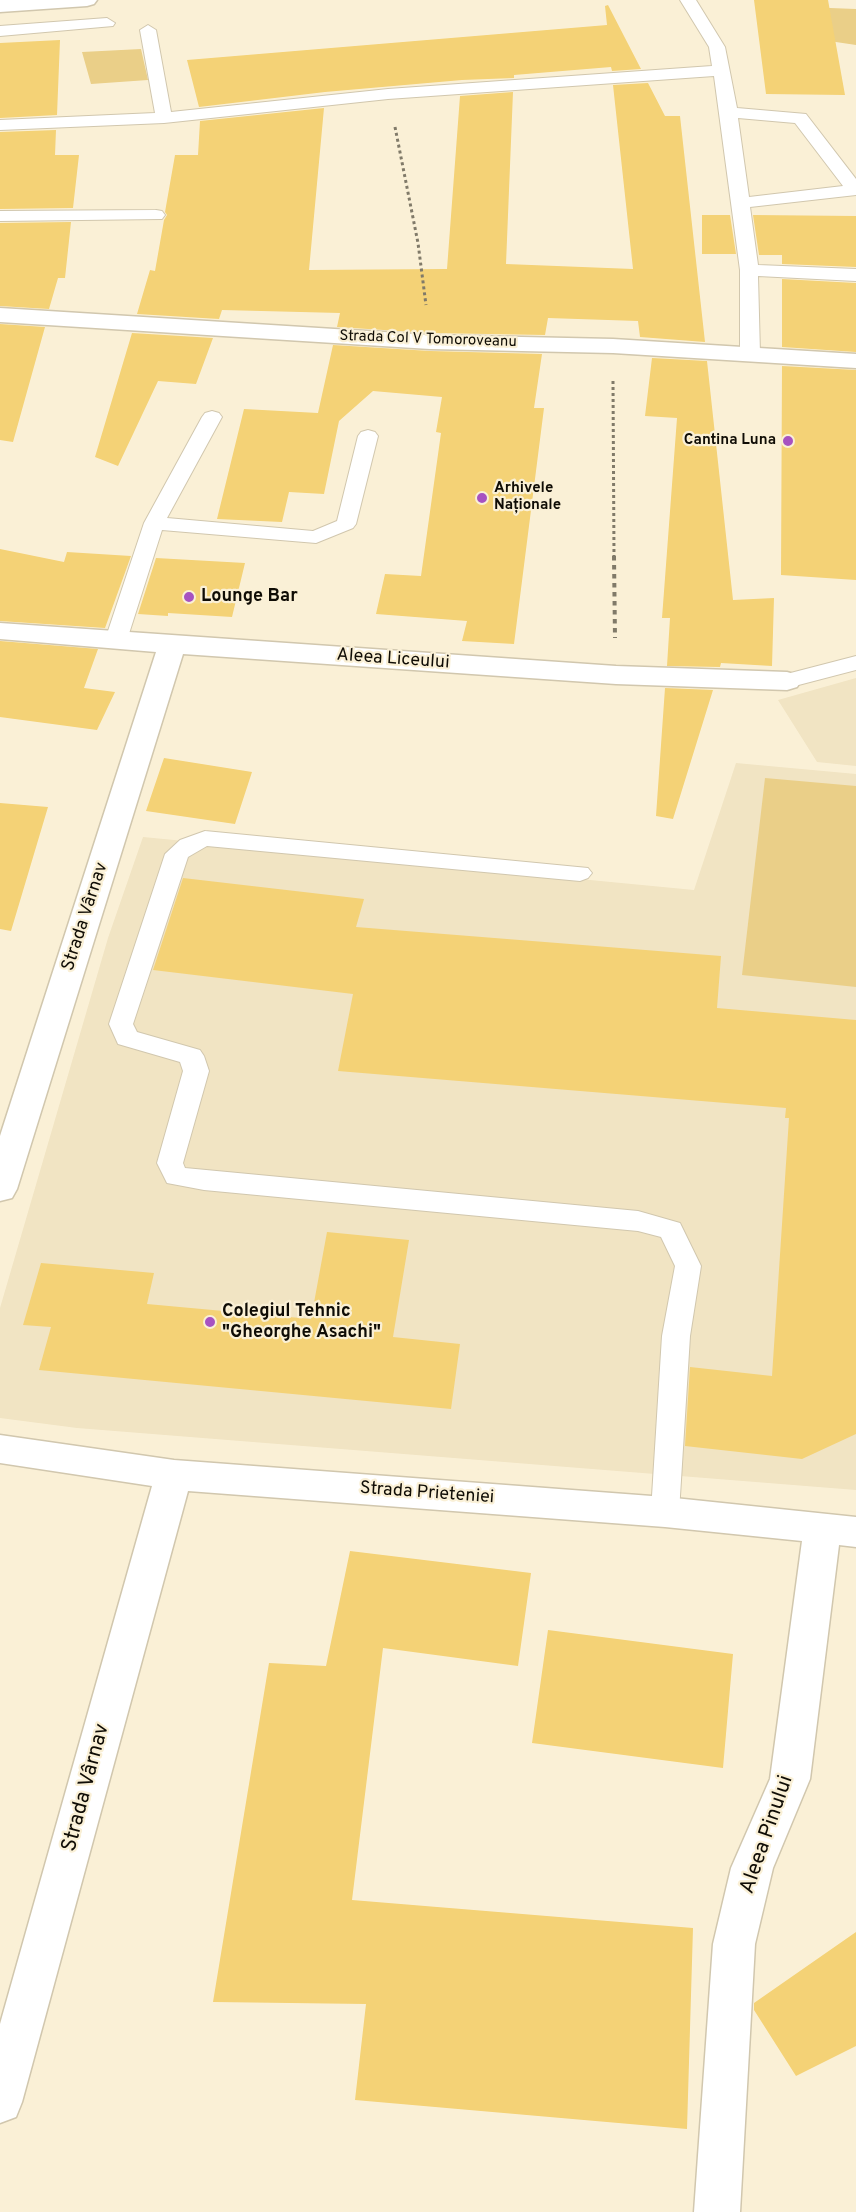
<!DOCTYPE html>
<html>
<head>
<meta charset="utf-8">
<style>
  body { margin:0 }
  canvas { display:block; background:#faf0d6 }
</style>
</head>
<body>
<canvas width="856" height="2212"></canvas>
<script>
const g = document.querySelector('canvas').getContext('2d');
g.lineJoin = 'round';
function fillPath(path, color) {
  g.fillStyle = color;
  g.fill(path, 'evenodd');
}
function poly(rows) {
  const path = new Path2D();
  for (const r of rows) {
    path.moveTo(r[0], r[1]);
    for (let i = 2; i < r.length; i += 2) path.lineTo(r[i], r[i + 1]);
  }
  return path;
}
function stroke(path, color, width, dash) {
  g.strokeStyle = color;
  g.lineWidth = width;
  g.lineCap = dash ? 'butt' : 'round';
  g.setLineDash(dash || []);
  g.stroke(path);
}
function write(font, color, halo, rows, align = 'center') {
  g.font = font + ' Overpass,sans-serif';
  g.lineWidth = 4.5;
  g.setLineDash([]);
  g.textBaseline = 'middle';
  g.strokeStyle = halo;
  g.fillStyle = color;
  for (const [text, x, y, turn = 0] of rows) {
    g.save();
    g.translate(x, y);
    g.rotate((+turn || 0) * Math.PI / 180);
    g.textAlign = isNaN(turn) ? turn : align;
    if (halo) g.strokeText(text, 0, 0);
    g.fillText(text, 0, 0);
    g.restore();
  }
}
fillPath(poly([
  [856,678,856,766,817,762,778,700],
  [736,763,856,774,856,1490,77,1428,0,1418,0,1308,108,938,143,837,694,890]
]), '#f1e4c3');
fillPath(poly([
  [778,6,856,9,856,45,789,35],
  [141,49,148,80,91,84,82,52],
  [765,778,856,786,856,987,742,975]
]), '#eacf88');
fillPath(poly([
  [754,0,828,0,845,95,766,94],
  [608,5,641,69,612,71,611,67,514,75,514,78,462,80,325,92,199,107,187,60,607,25,605,6],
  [60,40,57,115,0,118,0,43],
  [648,83,665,116,680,116,705,342,640,337,638,321,548,318,545,335,430,333,337,327,340,313,222,310,219,319,137,314,150,270,155,271,164,220,167,215,165,212,175,155,198,155,200,121,324,108,309,270,447,269,460,96,513,92,506,264,633,269,613,85],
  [56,130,55,155,79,155,73,208,0,209,0,132],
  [702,215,730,215,736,254,702,254],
  [753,215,856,216,856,267,782,264,782,255,759,255],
  [71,222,65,278,58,278,49,309,0,306,0,223],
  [782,279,856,283,856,352,782,347],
  [0,324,45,327,13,442,0,440],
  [132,333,213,338,196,384,158,381,118,466,95,457],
  [333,345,430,351,542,354,534,408,544,408,514,644,462,641,467,621,376,614,385,574,421,576,441,433,436,432,442,397,373,391,339,421,324,494,289,492,282,522,217,519,244,409,318,413],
  [652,358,707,361,733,600,774,598,772,666,721,663,720,667,667,666,670,618,662,618,677,418,645,416],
  [782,366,856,370,856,580,781,575],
  [0,549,64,562,67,552,131,556,105,628,0,621],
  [156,558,245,563,232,617,168,613,168,616,138,614],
  [0,641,98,649,84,688,115,692,97,730,0,717],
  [665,688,713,690,673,819,656,816],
  [164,758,252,772,235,824,146,811],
  [0,803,48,807,11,931,0,929],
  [183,878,364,899,356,927,721,956,717,1008,856,1020,856,1434,802,1459,685,1446,690,1367,772,1376,789,1118,785,1118,786,1108,338,1071,353,994,153,970],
  [327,1232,409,1240,393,1337,460,1344,451,1409,39,1370,51,1327,23,1325,41,1263,154,1273,147,1304,311,1319],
  [350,1551,531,1573,518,1666,383,1648,352,1900,693,1928,687,2129,355,2100,366,2004,213,2002,269,1663,326,1666],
  [548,1630,733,1654,723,1768,532,1743],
  [856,1932,856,2046,796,2076,754,2010,754,2003]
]), '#f4d276');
const lane = poly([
  [680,0,696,0,725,47,737,108,806,114,856,179,856,195,750,207,758,265,856,269,856,281,758,276,760,354,757,358,750,360,743,358,740,354,740,270,714,76,388,99,164,123,0,130,0,120,155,113,140,30,148,25,156,30,171,112,388,89,712,66,709,47,680,0],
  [738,118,795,123,843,186,749,197,738,118],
  [107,18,115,23,113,26,0,36,0,26,107,18],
  [156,210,162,211,165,215,162,219,0,221,0,211,156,210],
  [212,411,219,413,222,417,167,518,313,531,337,521,358,436,361,432,368,430,375,432,378,436,356,524,353,528,316,543,162,530,127,640,124,645,116,646,108,645,105,640,144,523,202,417,205,413,212,411],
  [856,656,856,670,787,688,779,686,776,681,779,676,856,656],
  [205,831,588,868,592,873,588,878,580,881,207,846,188,857,133,1024,137,1032,200,1050,204,1056,209,1071,183,1163,185,1168,638,1211,680,1223,701,1266,690,1336,679,1512,675,1520,665,1524,655,1520,651,1512,662,1336,675,1266,661,1237,638,1231,204,1190,167,1183,157,1163,183,1071,180,1062,118,1044,109,1024,165,854,180,840,205,831]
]);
const street = poly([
  [0,308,430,335,613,339,856,354,856,368,613,353,430,349,0,322,0,308],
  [0,623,616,666,787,672,797,675,801,681,797,687,787,690,616,684,183,654,17,1189,12,1198,0,1201,0,1136,156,652,0,639,0,623],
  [0,1435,174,1460,665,1497,856,1517,856,1547,839,1545,810,1779,773,1868,755,1944,740,2212,694,2212,713,1944,731,1868,770,1779,802,1541,665,1527,188,1491,22,2102,16,2117,0,2123,0,2024,152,1486,0,1463,0,1435]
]);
const primary = poly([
  [0,0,97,0,94,4,87,6,0,12,0,0]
]);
stroke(lane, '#d1c7ae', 2);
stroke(street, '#d1c7ae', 3);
stroke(primary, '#d1c7ae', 3);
stroke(poly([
  [395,127,418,243,426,305],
  [613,381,614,557]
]), '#807a69', 3, [3, 3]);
stroke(poly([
  [614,556,615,638]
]), '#807a69', 4, [4.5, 4.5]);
fillPath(lane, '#fff');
fillPath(street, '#fff');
fillPath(primary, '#fff');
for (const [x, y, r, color] of [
  [788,441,6,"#a752c1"],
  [482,498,6,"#a752c1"],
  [189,597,6,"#a752c1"],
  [210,1322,6,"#a752c1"]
]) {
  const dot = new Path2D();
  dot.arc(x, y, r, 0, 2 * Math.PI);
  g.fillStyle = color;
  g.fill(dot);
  stroke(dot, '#faf0d6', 2);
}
write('15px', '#0f0c05', '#faf0d6', [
  ["Strada Col V Tomoroveanu",428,340,2]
]);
write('bold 15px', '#0f0c05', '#faf0d6', [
  ["Cantina Luna",776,441],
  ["Arhivele",494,489,"left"],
  ["Naționale",494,506,"left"]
], 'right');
write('bold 18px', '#0f0c05', '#faf0d6', [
  ["Lounge Bar",201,597],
  ["Colegiul Tehnic",222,1312],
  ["\"Gheorghe Asachi\"",222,1333]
], 'left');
write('18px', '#0f0c05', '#faf0d6', [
  ["Aleea Liceului",393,660,4],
  ["Strada Vârnav",86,917,-72],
  ["Strada Prieteniei",427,1494,4]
]);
write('21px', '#0f0c05', '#faf0d6', [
  ["Strada Vârnav",87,1788,-75],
  ["Aleea Pinului",768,1835,-71]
]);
</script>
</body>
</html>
